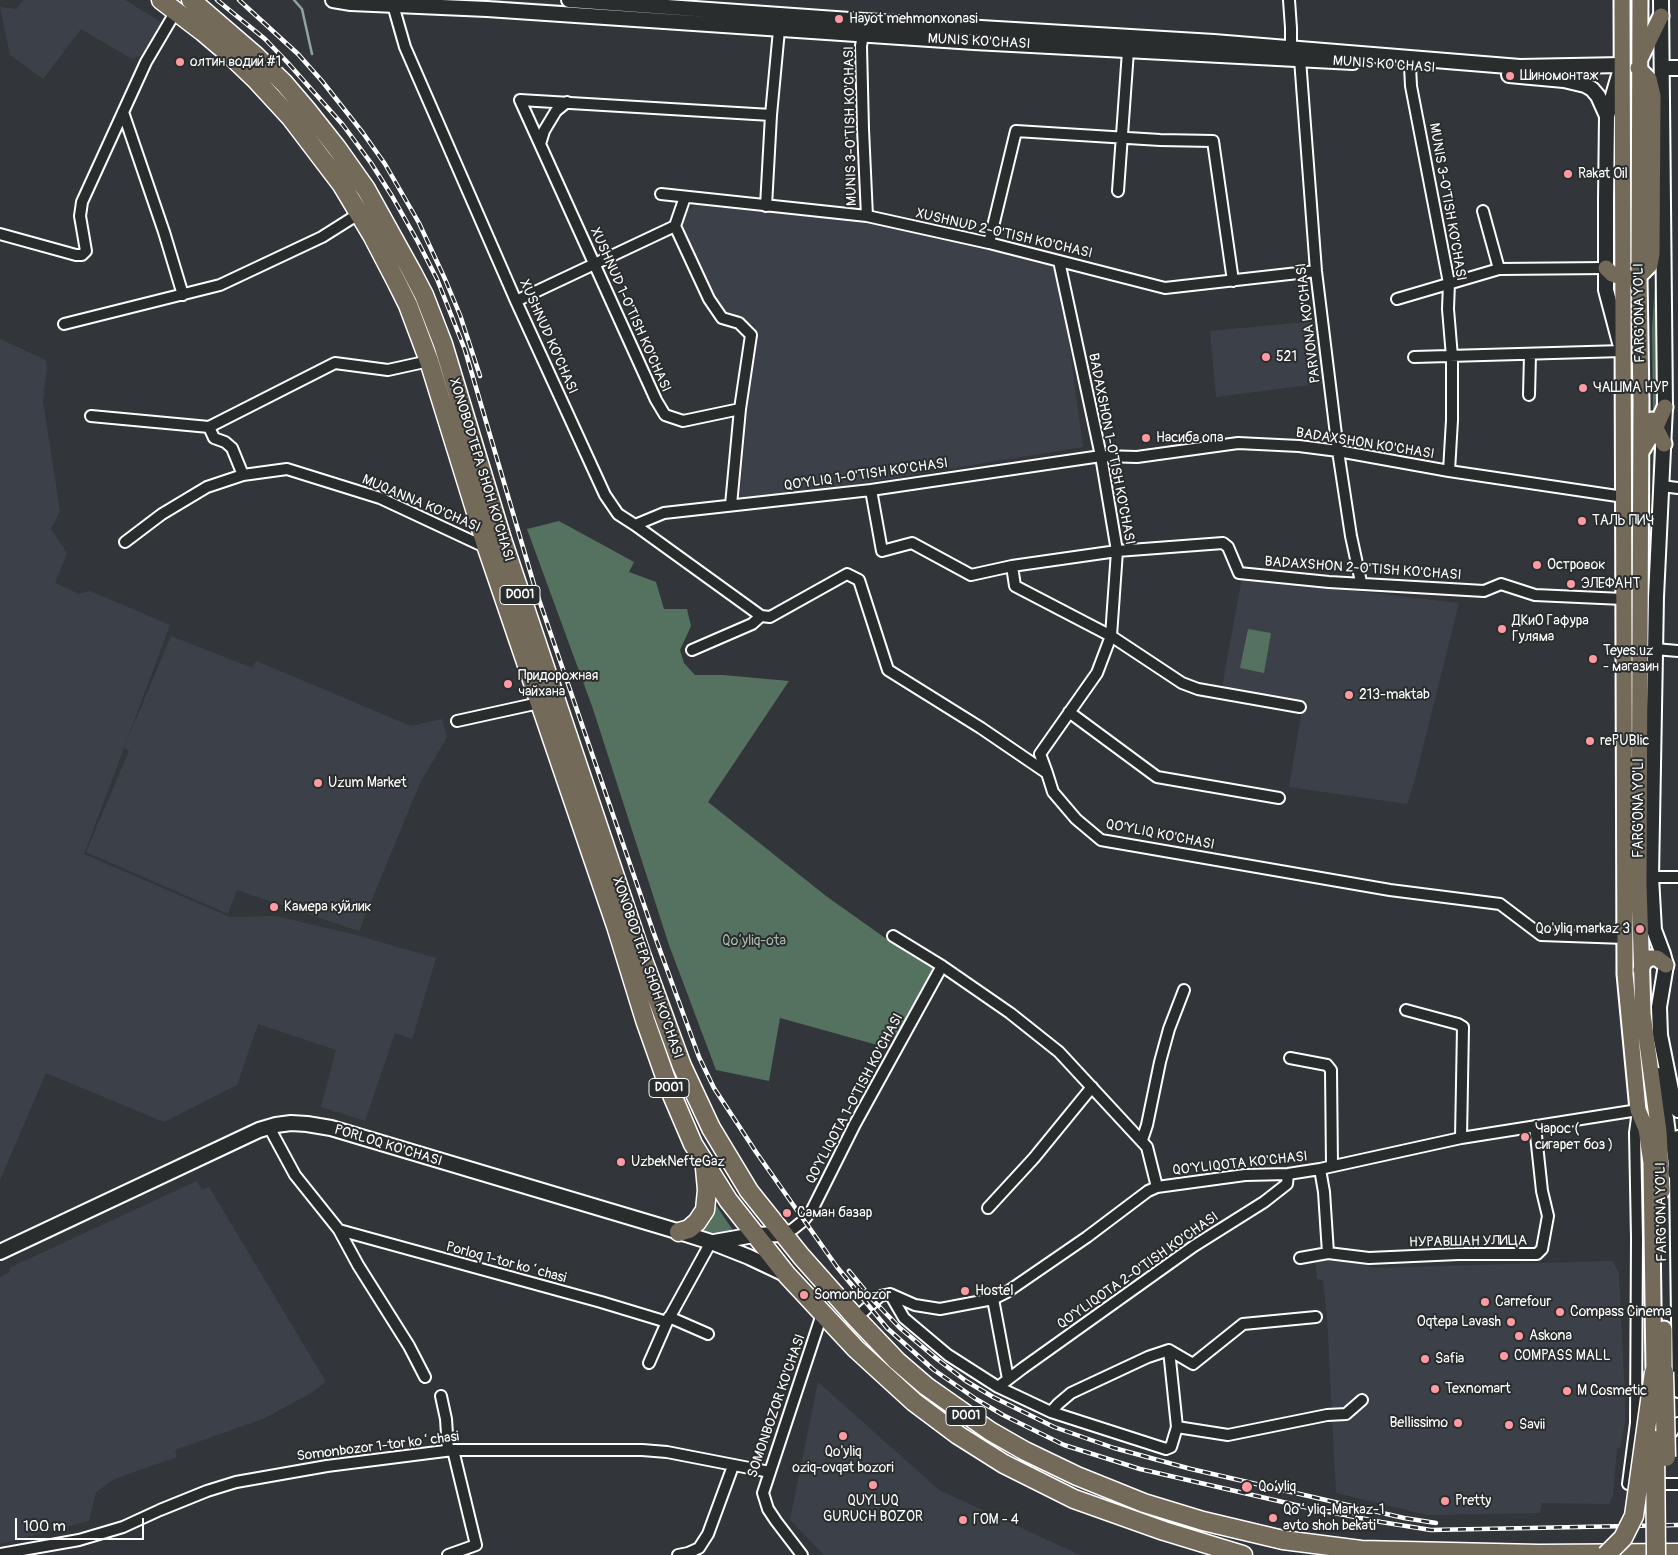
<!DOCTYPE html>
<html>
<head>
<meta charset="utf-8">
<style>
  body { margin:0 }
  #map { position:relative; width:1678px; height:1555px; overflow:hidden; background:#32363a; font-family:Pangolin,sans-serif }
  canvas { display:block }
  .scale { position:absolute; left:15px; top:1518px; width:129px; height:22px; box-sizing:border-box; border:2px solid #fff; border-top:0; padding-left:6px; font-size:15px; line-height:18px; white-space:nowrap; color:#fff; -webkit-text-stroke:4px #2a2d2e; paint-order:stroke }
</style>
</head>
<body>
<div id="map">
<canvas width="1678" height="1555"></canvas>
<div class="scale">100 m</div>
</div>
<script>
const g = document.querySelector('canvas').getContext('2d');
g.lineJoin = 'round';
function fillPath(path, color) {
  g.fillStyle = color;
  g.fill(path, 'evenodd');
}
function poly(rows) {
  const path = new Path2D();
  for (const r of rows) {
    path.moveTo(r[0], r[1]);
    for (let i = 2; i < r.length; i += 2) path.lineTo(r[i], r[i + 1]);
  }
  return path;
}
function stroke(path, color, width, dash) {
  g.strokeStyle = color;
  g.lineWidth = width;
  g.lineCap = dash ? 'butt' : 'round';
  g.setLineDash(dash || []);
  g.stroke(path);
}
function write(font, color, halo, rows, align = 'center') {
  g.font = font + ' Pangolin,sans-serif';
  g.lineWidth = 4;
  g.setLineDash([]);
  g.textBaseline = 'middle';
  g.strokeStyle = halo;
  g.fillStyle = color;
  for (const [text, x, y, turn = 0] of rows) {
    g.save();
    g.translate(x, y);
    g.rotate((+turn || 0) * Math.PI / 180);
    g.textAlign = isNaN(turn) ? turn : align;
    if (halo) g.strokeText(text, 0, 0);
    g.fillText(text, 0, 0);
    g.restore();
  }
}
fillPath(poly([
  [23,0,125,0,164,24,145,54,132,59,81,29,43,79,10,55,0,7,17,9],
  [697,204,743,207,865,221,1058,263,1083,447,739,503,755,325,724,315,681,225,687,211],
  [1315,321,1324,383,1216,397,1210,331],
  [0,339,46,360,47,368,43,401,60,511,51,529,67,553,55,583,79,594,90,591,170,625,125,745,171,636,252,668,256,661,411,726,442,719,447,737,420,783,359,931,237,890,228,914,86,852,129,751,124,748,84,854,230,917,276,916,356,935,436,958,412,1039,395,1033,365,1121,321,1107,336,1050,258,1024,237,1085,164,1122,46,1073,0,1180],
  [1242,578,1459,603,1414,783,1407,804,1289,787,1303,704,1222,687],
  [197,1181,202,1190,209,1187,326,1382,311,1393,265,1418,175,1450,177,1457,114,1479,96,1492,89,1521,0,1544,0,1277,10,1272,9,1268],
  [1332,1255,1373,1268,1613,1261,1619,1274,1625,1398,1625,1423,1620,1448,1617,1448,1613,1495,1609,1504,1542,1503,1540,1513,1427,1515,1336,1493,1327,1316,1323,1280,1317,1279,1315,1256],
  [818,1382,939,1490,1080,1555,824,1555,790,1520]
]), '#3c4149');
fillPath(poly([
  [494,0,839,23,839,28,494,5],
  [1565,70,1600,70,1595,86,1560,75],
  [1656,268,1658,269,1659,413,1653,413,1652,330],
  [1657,438,1654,507,1652,507,1653,440],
  [559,521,634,562,629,572,656,582,664,609,687,609,691,626,680,650,684,663,695,675,723,675,789,681,708,802,826,896,888,940,935,967,896,1040,887,1035,881,1046,780,1018,769,1081,716,1070,669,945,593,709,527,529],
  [1248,629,1271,633,1264,673,1240,668],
  [714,1202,734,1232,725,1239,698,1231,710,1221]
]), '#55715f');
stroke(poly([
  [294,0,302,9,312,54]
]), '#91a1a6', 2.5);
const street = poly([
  [1289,0,1291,28,1291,48],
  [393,5,405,47,516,301,605,495,618,514,635,525,761,616],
  [863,35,861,46,863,129,867,216],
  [1411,58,1410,66,1411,86,1449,283,1448,309,1452,357,1452,420,1449,471],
  [1300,59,1316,271,1338,451,1351,536,1361,582],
  [123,112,164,232,183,295],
  [540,144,544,131,556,111,567,102],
  [1118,191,1128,51],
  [661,194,867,216,989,243,1165,288,1316,271],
  [685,197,675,226,709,299,722,318,739,323,751,335,740,409,731,505],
  [766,206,771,115,779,30],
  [1483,211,1499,269],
  [0,234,76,255,82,255,86,251,80,216,82,202,146,62,176,11],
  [989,243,1016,131,1160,140,1213,141,1233,281],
  [1397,299,1499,269,1606,268],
  [516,301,675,226],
  [64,324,220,285,322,237,360,213],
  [1414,357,1623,351],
  [1529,395,1530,355],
  [740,409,683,421,665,415,656,400,520,100,771,115],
  [91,416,209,427,335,363,388,370,429,361],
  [209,427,214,438,225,442,232,448,243,475],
  [1662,486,1678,488],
  [871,490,882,551,912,543,971,575,1012,566,1117,551,1223,543,1228,547,1239,573,1329,582,1484,591,1501,584,1535,595,1623,599],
  [635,525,664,513,871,490,1101,456,1137,457,1238,443,1299,446,1338,451,1449,471,1624,497],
  [125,542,162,514,207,487,243,475,287,469,380,498,487,548],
  [1012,566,1015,586,1111,636,1182,683,1198,689,1300,707],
  [1655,649,1678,651],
  [692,650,752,624,761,616,770,617,847,574,859,580,888,670,981,728,1047,773,1053,792,1076,819,1101,840,1390,890,1500,904,1541,935,1625,938],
  [1069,712,1157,777,1279,798],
  [457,721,539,703],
  [1047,773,1040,754,1097,673,1111,636,1117,551,1101,456,1059,261],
  [1651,877,1678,877],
  [893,936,942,966,1010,1013,1059,1052,1147,1147,1157,1187],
  [1406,1010,1458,1024,1463,1027,1461,1138],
  [1290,1058,1327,1065,1331,1070,1332,1166],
  [1658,1073,1668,1118,1675,1173,1678,1392],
  [269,1127,295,1175,339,1230,358,1265,409,1346,425,1377],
  [1142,1140,1147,1125,1160,1062,1169,1029,1184,990],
  [1320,1169,1324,1192,1328,1253],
  [988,1208,1034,1158,1092,1087],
  [339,1230,601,1302,667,1322],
  [782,1234,793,1229,803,1221,812,1210,855,1124,942,966],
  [1300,1258,1328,1253,1369,1258,1458,1254,1537,1254,1542,1249,1548,1216,1542,1191,1535,1126],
  [890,1294,904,1318,948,1355,998,1387,1051,1412,1166,1449,1171,1447,1177,1427,1169,1350],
  [993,1299,1008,1379],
  [669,1317,708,1334],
  [856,1318,880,1296,890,1294,915,1305,940,1309,993,1299,1007,1292,1087,1237,1148,1191,1157,1187,1245,1175,1288,1174,1320,1169,1461,1138,1638,1110,1635,1133,1637,1238,1636,1423,1628,1484,1678,1484],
  [649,1363,667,1322,711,1242],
  [998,1387,1023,1368,1194,1246,1264,1202,1287,1184,1288,1174],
  [441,1396,446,1419,448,1450],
  [1051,1412,1058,1404,1071,1393,1148,1357,1169,1350,1193,1364,1243,1324,1316,1317],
  [1177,1427,1228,1435,1327,1415,1346,1414,1362,1400],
  [1665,1437,1672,1432,1678,1423],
  [0,1554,79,1540,123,1527,160,1510,207,1491,236,1482,327,1466,453,1450,642,1450,667,1452,770,1472],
  [448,1555,476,1545,453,1450],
  [678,1555,688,1553,699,1548,708,1534,733,1466],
  [802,1555,776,1521,768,1509,763,1493,822,1314]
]);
const secondary = poly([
  [333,0,351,3,487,9,974,42,1353,62],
  [569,0,864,21,1214,42,1520,67,1622,65,1607,116,1606,200,1606,290,1620,343],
  [1661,0,1665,407,1656,597,1651,877,1654,930,1663,954,1666,965,1659,1007,1660,1035,1673,1100,1678,1110],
  [1662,68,1678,68],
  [1509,75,1564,80,1585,85,1592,89,1598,96,1607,116],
  [1675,1173,1678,1138],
  [714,1242,754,1235,782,1234],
  [0,1252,259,1130,276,1125,291,1123,307,1124,331,1128,670,1229,711,1242,749,1257,785,1274]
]);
const primary = poly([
  [1622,0,1625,974,1638,1110,1646,1129,1651,1163,1654,1372],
  [1640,0,1639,276,1641,401,1639,884,1643,1014,1659,1132,1662,1191],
  [1641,57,1661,16],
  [1606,268,1612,274,1623,278,1629,279,1639,276,1650,265,1652,254,1653,96,1649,79,1638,68],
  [1652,420,1664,444],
  [1641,452,1656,427,1665,407],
  [1641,970,1644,962,1650,958,1657,958,1666,965],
  [1664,1329,1664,1372]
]);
const highway = poly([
  [161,0,203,32,230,55,255,79,291,118,342,185,372,235,396,281,408,305,429,361,487,548,616,926,645,1020,669,1088,693,1144,728,1200,787,1275,856,1349,914,1402,958,1435,1004,1464,1074,1499,1164,1531,1243,1555],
  [191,0,256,56,284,83,307,110,337,148,366,189,412,272,424,295,443,344,502,539,641,954,682,1066,711,1128,749,1191,801,1256,856,1318,897,1361,926,1386,990,1431,1025,1451,1077,1476,1144,1503,1203,1521,1283,1540,1361,1550,1539,1554,1678,1553],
  [679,1232,689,1229,697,1222,705,1210,707,1190,705,1168]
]);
stroke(street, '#fff', 14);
stroke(secondary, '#fff', 18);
stroke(primary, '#fff', 19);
stroke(highway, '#fff', 21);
stroke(street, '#2a2d2e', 10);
stroke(secondary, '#2a2d2e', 14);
stroke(primary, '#746a5a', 15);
stroke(highway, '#746a5a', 18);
const rail = poly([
  [217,0,265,39,288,63,343,125,371,163,392,196,418,242,437,279,465,350,535,588,653,931,699,1057,714,1088,756,1152,837,1267,887,1328,934,1370,976,1399,1003,1415,1064,1445,1140,1469,1313,1509,1381,1522,1431,1530,1678,1525],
  [239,0,298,54,322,81,363,133,385,164,419,223,445,279,460,315,480,376],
  [849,1271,873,1300,900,1328,937,1359,966,1381,993,1397,1054,1427,1114,1448,1191,1469,1404,1518,1436,1523]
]);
stroke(rail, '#fff', 4.5);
stroke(rail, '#2a2d2e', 2.5, [8]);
const highwayBridge = poly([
  [1664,1372,1666,1457],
  [1655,1440,1656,1555],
  [1606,1555,1623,1538,1634,1516,1654,1372]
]);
stroke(highwayBridge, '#fff', 21, []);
stroke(highwayBridge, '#746a5a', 18);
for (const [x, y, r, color] of [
  [839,19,5,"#ff9aa2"],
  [180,62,5,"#ff9aa2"],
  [1510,76,5,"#ff9aa2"],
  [1568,174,5,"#ff9aa2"],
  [1266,357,5,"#ff9aa2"],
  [1583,388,5,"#ff9aa2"],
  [1146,438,5,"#ff9aa2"],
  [1582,521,5,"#ff9aa2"],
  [1537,565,5,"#ff9aa2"],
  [1571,584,5,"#ff9aa2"],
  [1502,629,5,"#ff9aa2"],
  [1593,659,5,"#ff9aa2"],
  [508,684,5,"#ff9aa2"],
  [1349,695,5,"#ff9aa2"],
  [1590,741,5,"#ff9aa2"],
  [318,783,5,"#ff9aa2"],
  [274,907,5,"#ff9aa2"],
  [1640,929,5,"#ff9aa2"],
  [1525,1137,5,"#ff9aa2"],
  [621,1162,5,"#ff9aa2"],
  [787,1213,5,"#ff9aa2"],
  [965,1291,5,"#ff9aa2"],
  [804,1295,5,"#ff9aa2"],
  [1485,1302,5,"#ff9aa2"],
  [1560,1312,5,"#ff9aa2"],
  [1511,1322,5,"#ff9aa2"],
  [1519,1336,5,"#ff9aa2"],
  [1504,1356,5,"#ff9aa2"],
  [1425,1359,5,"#ff9aa2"],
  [1435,1389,5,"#ff9aa2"],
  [1567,1391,5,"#ff9aa2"],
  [1458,1423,5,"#ff9aa2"],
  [1509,1425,5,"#ff9aa2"],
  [843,1436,5,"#ff9aa2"],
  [873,1485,5,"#ff9aa2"],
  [1247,1487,6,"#ff9aa2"],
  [1445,1501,5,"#ff9aa2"],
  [1273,1518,5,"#ff9aa2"],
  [963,1520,5,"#ff9aa2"]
]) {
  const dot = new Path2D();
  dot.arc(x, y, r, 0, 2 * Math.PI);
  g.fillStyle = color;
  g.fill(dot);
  stroke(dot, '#2a2d2e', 2);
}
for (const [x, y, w] of [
  [520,595,40],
  [669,1088,40],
  [966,1416,40]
]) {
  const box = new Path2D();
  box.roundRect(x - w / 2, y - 9.5, w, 19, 4);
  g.fillStyle = '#2a2d2e';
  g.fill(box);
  stroke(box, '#fff', 1);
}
write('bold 12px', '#fff', null, [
  ["D001",520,595],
  ["D001",669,1088],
  ["D001",966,1416]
]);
write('14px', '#fff', '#2a2d2e', [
  ["Hayot mehmonxonasi",849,19],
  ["олтин водий #1",190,62],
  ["Шиномонтаж",1520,76],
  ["Rakat Oil",1578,174],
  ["521",1276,357],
  ["ЧАШМА НУР",1593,388],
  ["Насиба опа",1156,438],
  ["ТАЛЬ ПИЧ",1592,521],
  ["Островок",1547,565],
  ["ЭЛЕФАНТ",1581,584],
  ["ДКиО Гафура",1512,621],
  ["Гуляма",1512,637],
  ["Teyes.uz",1603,651],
  ["- магазин",1603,667],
  ["Придорожная",518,676],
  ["чайхана",518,692],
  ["213-maktab",1359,695],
  ["rePUBlic",1600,741],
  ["Uzum Market",328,783],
  ["Камера ку́йлик",284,907],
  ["Qo'yliq markaz 3",1630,929,"right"],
  ["Чарос (",1535,1129],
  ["сигарет боз )",1535,1145],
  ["UzbekNefteGaz",631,1162],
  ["Саман базар",797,1213],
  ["Hostel",975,1291],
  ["Somonbozor",814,1295],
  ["Carrefour",1495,1302],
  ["Compass Cinema",1570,1312],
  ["Oqtepa Lavash",1501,1322,"right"],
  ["Askona",1529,1336],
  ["COMPASS MALL",1514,1356],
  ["Safia",1435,1359],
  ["Texnomart",1445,1389],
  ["M Cosmetic",1577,1391],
  ["Bellissimo",1448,1423,"right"],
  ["Savii",1519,1425],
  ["Qo'yliq",843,1452,"center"],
  ["oziq-ovqat bozori",843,1468,"center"],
  ["Qo‘yliq",1258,1487],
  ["QUYLUQ",873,1501,"center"],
  ["GURUCH BOZOR",873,1517,"center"],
  ["Pretty",1455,1501],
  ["Qoʻyliq-Markaz-1",1283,1510],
  ["avto shoh bekati",1283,1526],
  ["ГОМ - 4",973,1520]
], 'left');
write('14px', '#fff', '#2a2d2e', [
  ["MUNIS KO'CHASI",979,42,3],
  ["MUNIS KO'CHASI",1384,65,4],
  ["MUNIS 3-O'TISH KO'CHASI",851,126,-91],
  ["MUNIS 3-O'TISH KO'CHASI",1447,202,80],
  ["XUSHNUD 2-O'TISH KO'CHASI",1004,234,13],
  ["XUSHNUD 1-O'TISH KO'CHASI",630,310,66],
  ["FARG'ONA YO'LI",1640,313,-91],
  ["PARVONA KO'CHASI",1309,323,-97],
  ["XUSHNUD KO'CHASI",548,337,66],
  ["BADAXSHON KO'CHASI",1365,444,9],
  ["BADAXSHON 1-O'TISH KO'CHASI",1111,449,79],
  ["XONOBODTEPA SHOH KO'CHASI",481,470,73],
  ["QO'YLIQ 1-O'TISH KO'CHASI",866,475,-8],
  ["MUQANNA KO'CHASI",421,504,23],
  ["BADAXSHON 2-O'TISH KO'CHASI",1363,569,4],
  ["FARG'ONA YO'LI",1639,808,-90],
  ["QO'YLIQ KO'CHASI",1160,835,11],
  ["XONOBODTEPA SHOH KO'CHASI",647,968,71],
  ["QO'YLIQOTA 1-O'TISH KO'CHASI",855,1099,-62],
  ["PORLOQ KO'CHASI",388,1146,17],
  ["QO'YLIQOTA KO'CHASI",1240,1164,-6],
  ["FARG'ONA YO'LI",1662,1212,-91],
  ["НУРАВШАН УЛИЦА",1468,1242,-1],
  ["Porloq 1-tor koʻchasi",506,1263,15],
  ["QO'YLIQOTA 2-O'TISH KO'CHASI",1138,1271,-35],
  ["SOMONBOZOR KO'CHASI",777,1406,-71],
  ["Somonbozor 1-tor koʻchasi",378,1447,-7]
]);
write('14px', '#aab8af', '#2a2d2e', [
  ["Qo‘yliq-ota",754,941]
]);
</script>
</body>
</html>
